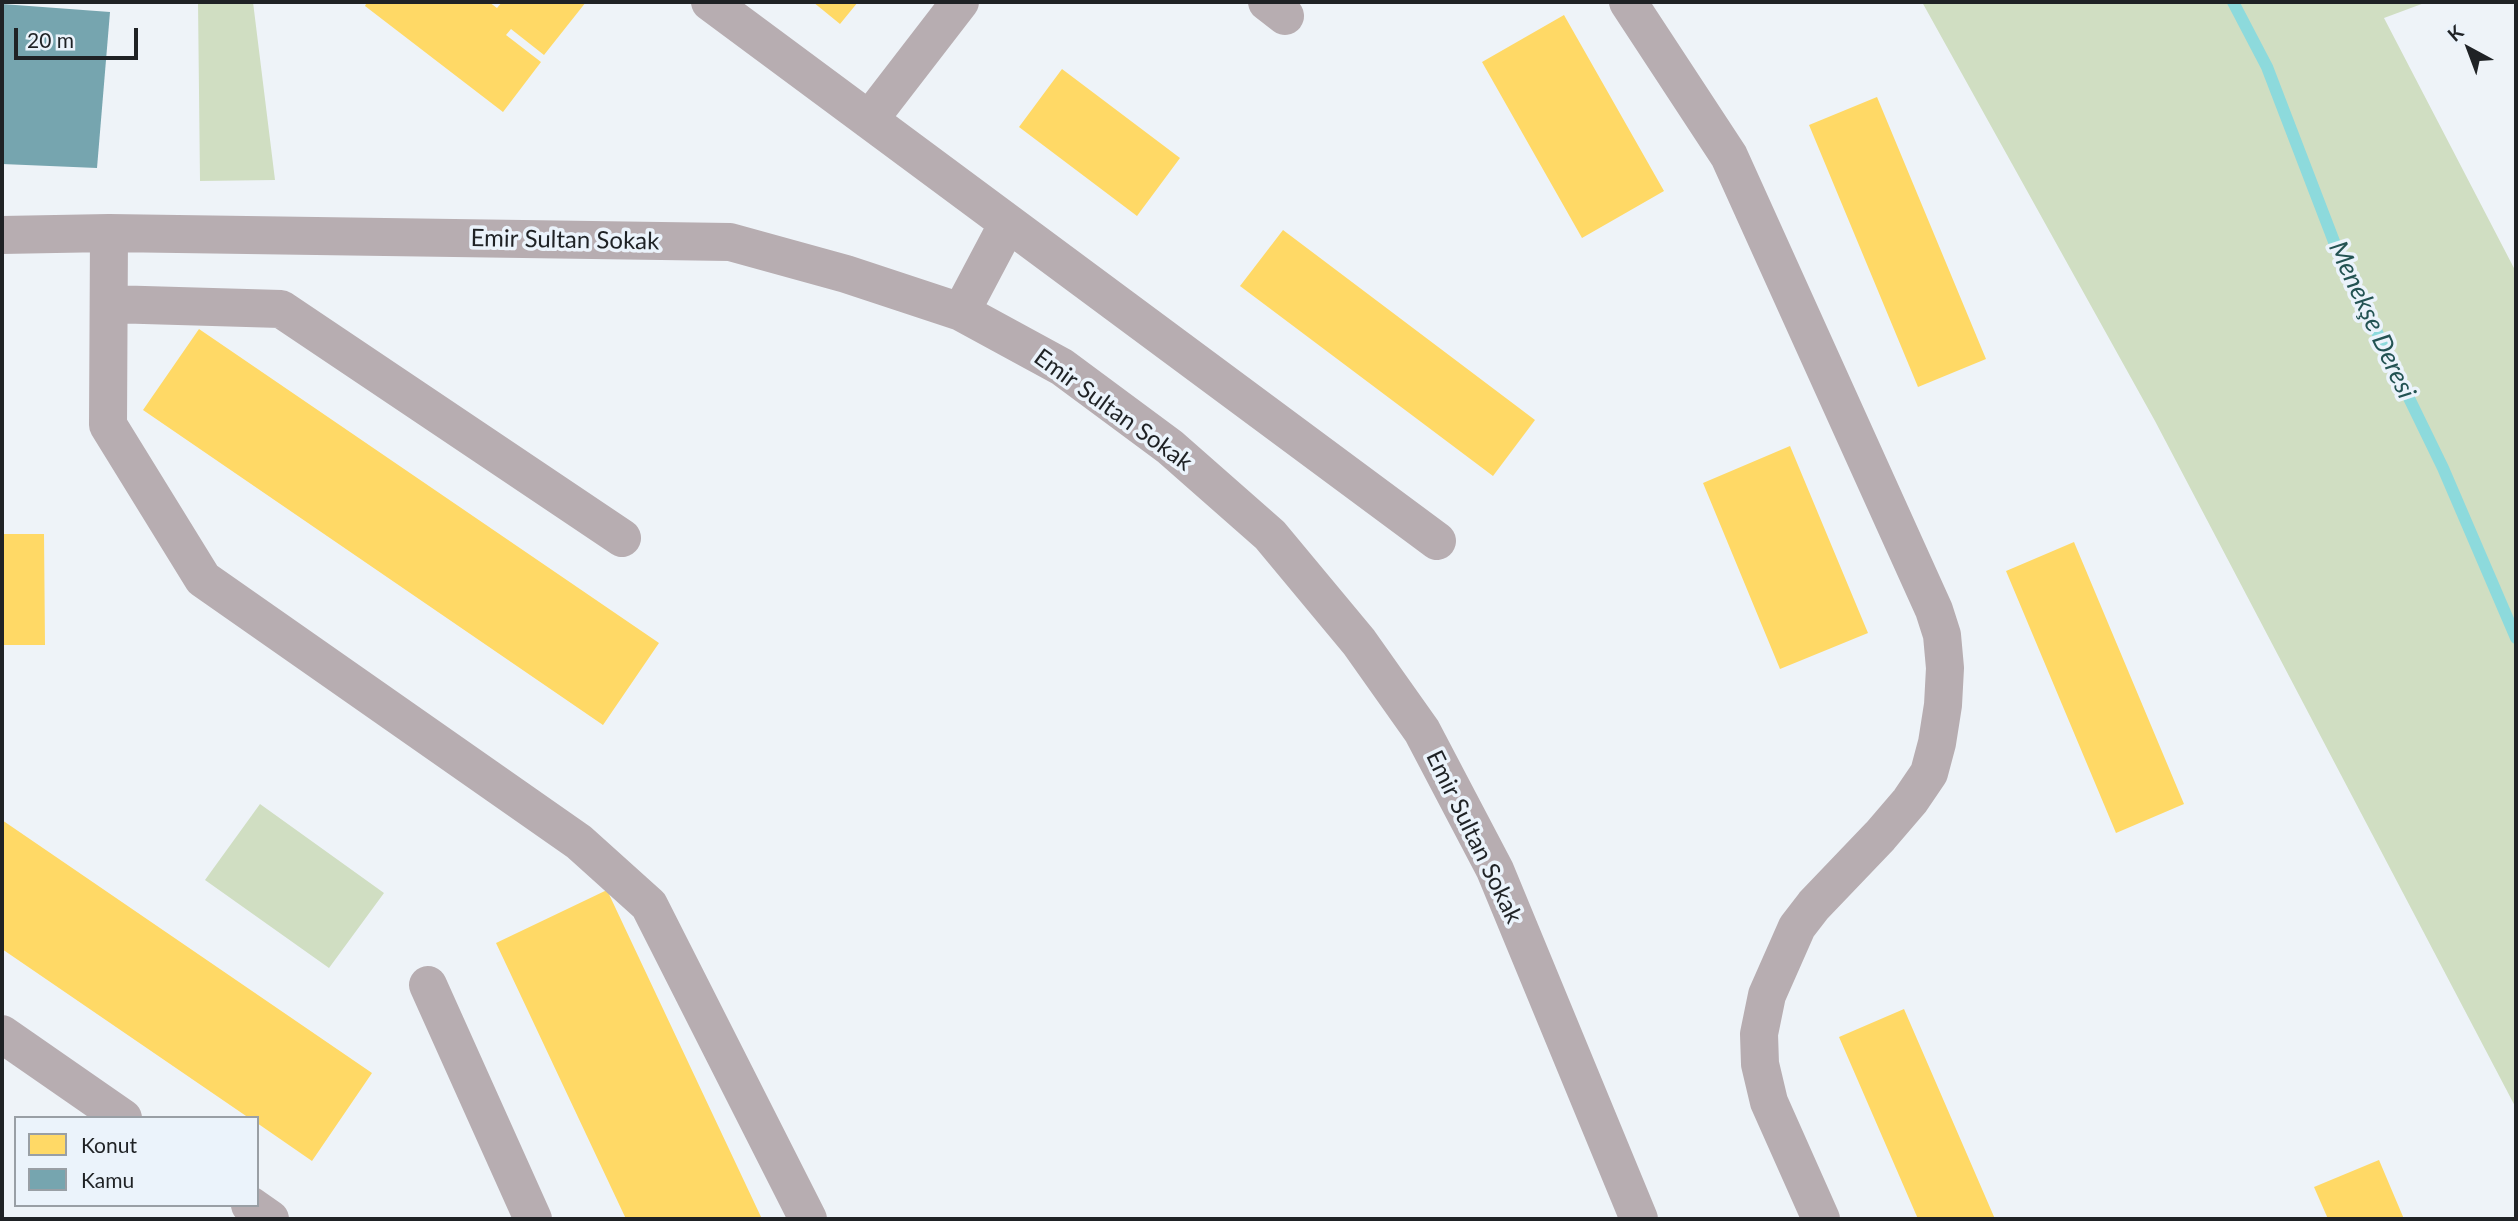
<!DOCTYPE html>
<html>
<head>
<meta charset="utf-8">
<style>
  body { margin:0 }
  #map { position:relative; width:2518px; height:1221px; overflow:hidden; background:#eef3f8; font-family:Lato,sans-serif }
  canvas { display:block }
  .frame { position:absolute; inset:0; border:4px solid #1f2225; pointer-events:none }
  .legend { position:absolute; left:14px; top:1116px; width:245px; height:91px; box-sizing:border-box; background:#ebf3fb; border:2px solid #999fa5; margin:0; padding:9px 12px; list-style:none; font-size:21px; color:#1f2225 }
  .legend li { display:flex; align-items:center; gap:14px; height:35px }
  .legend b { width:35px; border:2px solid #999fa5 }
  .north { position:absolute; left:2434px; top:14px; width:70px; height:70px; -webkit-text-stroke:5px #ebf3fb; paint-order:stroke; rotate:319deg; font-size:19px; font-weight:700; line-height:28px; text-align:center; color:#1f2225 }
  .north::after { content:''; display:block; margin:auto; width:24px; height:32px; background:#1f2225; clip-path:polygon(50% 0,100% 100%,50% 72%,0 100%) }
  .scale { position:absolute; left:14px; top:28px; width:124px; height:32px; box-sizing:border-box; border:4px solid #1f2225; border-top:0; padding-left:9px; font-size:21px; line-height:24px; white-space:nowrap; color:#1f2225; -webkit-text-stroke:5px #ebf3fb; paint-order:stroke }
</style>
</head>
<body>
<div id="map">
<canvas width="2518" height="1221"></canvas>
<div class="frame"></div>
<ul class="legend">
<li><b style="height:19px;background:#ffd966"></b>Konut</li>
<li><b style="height:19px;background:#76a5af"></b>Kamu</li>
</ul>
<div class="north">K</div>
<div class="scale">20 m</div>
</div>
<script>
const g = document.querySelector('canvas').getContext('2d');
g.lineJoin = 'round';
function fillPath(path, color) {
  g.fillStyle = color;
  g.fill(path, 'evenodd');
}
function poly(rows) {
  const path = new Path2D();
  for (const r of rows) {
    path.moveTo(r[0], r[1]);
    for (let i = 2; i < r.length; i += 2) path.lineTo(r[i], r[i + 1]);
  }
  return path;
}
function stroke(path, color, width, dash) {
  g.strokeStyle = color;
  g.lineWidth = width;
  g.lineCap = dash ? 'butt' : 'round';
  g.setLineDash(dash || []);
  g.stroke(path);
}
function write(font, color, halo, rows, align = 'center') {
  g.font = font + ' Lato,sans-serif';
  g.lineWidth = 7;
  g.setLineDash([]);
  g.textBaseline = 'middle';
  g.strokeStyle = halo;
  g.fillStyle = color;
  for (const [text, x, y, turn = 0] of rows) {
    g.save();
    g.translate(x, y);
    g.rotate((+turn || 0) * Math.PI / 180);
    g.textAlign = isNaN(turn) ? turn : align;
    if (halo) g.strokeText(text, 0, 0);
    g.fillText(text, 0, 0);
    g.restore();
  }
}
fillPath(poly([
  [198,2,253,2,275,180,200,181],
  [1922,2,2427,2,2384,18,2516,272,2516,1108,2155,421],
  [260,804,384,893,329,968,205,880]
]), '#d0dec2');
fillPath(poly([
  [367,2,489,2,497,8,502,2,586,2,544,55,511,29,506,35,541,62,503,112,365,6],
  [813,2,858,2,840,24],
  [1564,15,1664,191,1582,238,1482,62],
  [1062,69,1180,158,1137,216,1019,127],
  [1877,97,1986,359,1918,387,1809,125],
  [1283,230,1535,420,1493,476,1240,286],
  [199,329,659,643,603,725,143,410],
  [1790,446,1868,633,1780,669,1703,483],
  [2,534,44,534,45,645,2,645],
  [2074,542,2184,804,2116,833,2006,571],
  [2,820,372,1073,312,1161,257,1123,257,1118,249,1118,2,949],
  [607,890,762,1219,626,1219,496,943],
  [1904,1009,1995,1219,1918,1219,1839,1037],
  [2379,1160,2404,1219,2328,1219,2314,1187]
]), '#ffd966');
fillPath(poly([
  [2,4,110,12,97,168,2,164]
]), '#76a5af');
stroke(poly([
  [2233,2,2267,67,2338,252,2443,468,2516,638]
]), '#8ddadc', 12);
stroke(poly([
  [710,2,1437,541],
  [1267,2,1285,16],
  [1628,2,1729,156,1934,610,1942,635,1945,668,1943,705,1937,743,1929,773,1910,801,1880,836,1814,905,1797,927,1767,995,1759,1034,1760,1064,1769,1102,1821,1219],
  [869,120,960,2],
  [109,233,108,425,203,579,579,842,649,905,808,1219],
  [2,235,109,233,730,242,846,274,961,312,1062,367,1170,447,1270,535,1359,642,1422,731,1495,870,1639,1219],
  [110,304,281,309,622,538],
  [961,312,1008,223],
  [428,985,533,1219],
  [2,1034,123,1118],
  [250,1205,270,1219]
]), '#b7adb1', 38);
write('24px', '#1f2225', '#ebf3fb', [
  ["Emir Sultan Sokak",565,240,1],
  ["Emir Sultan Sokak",1113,410,36],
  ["Emir Sultan Sokak",1474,837,64]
]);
write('italic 26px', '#235353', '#ebf3fb', [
  ["Menekşe Deresi",2372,320,65]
]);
</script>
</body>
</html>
